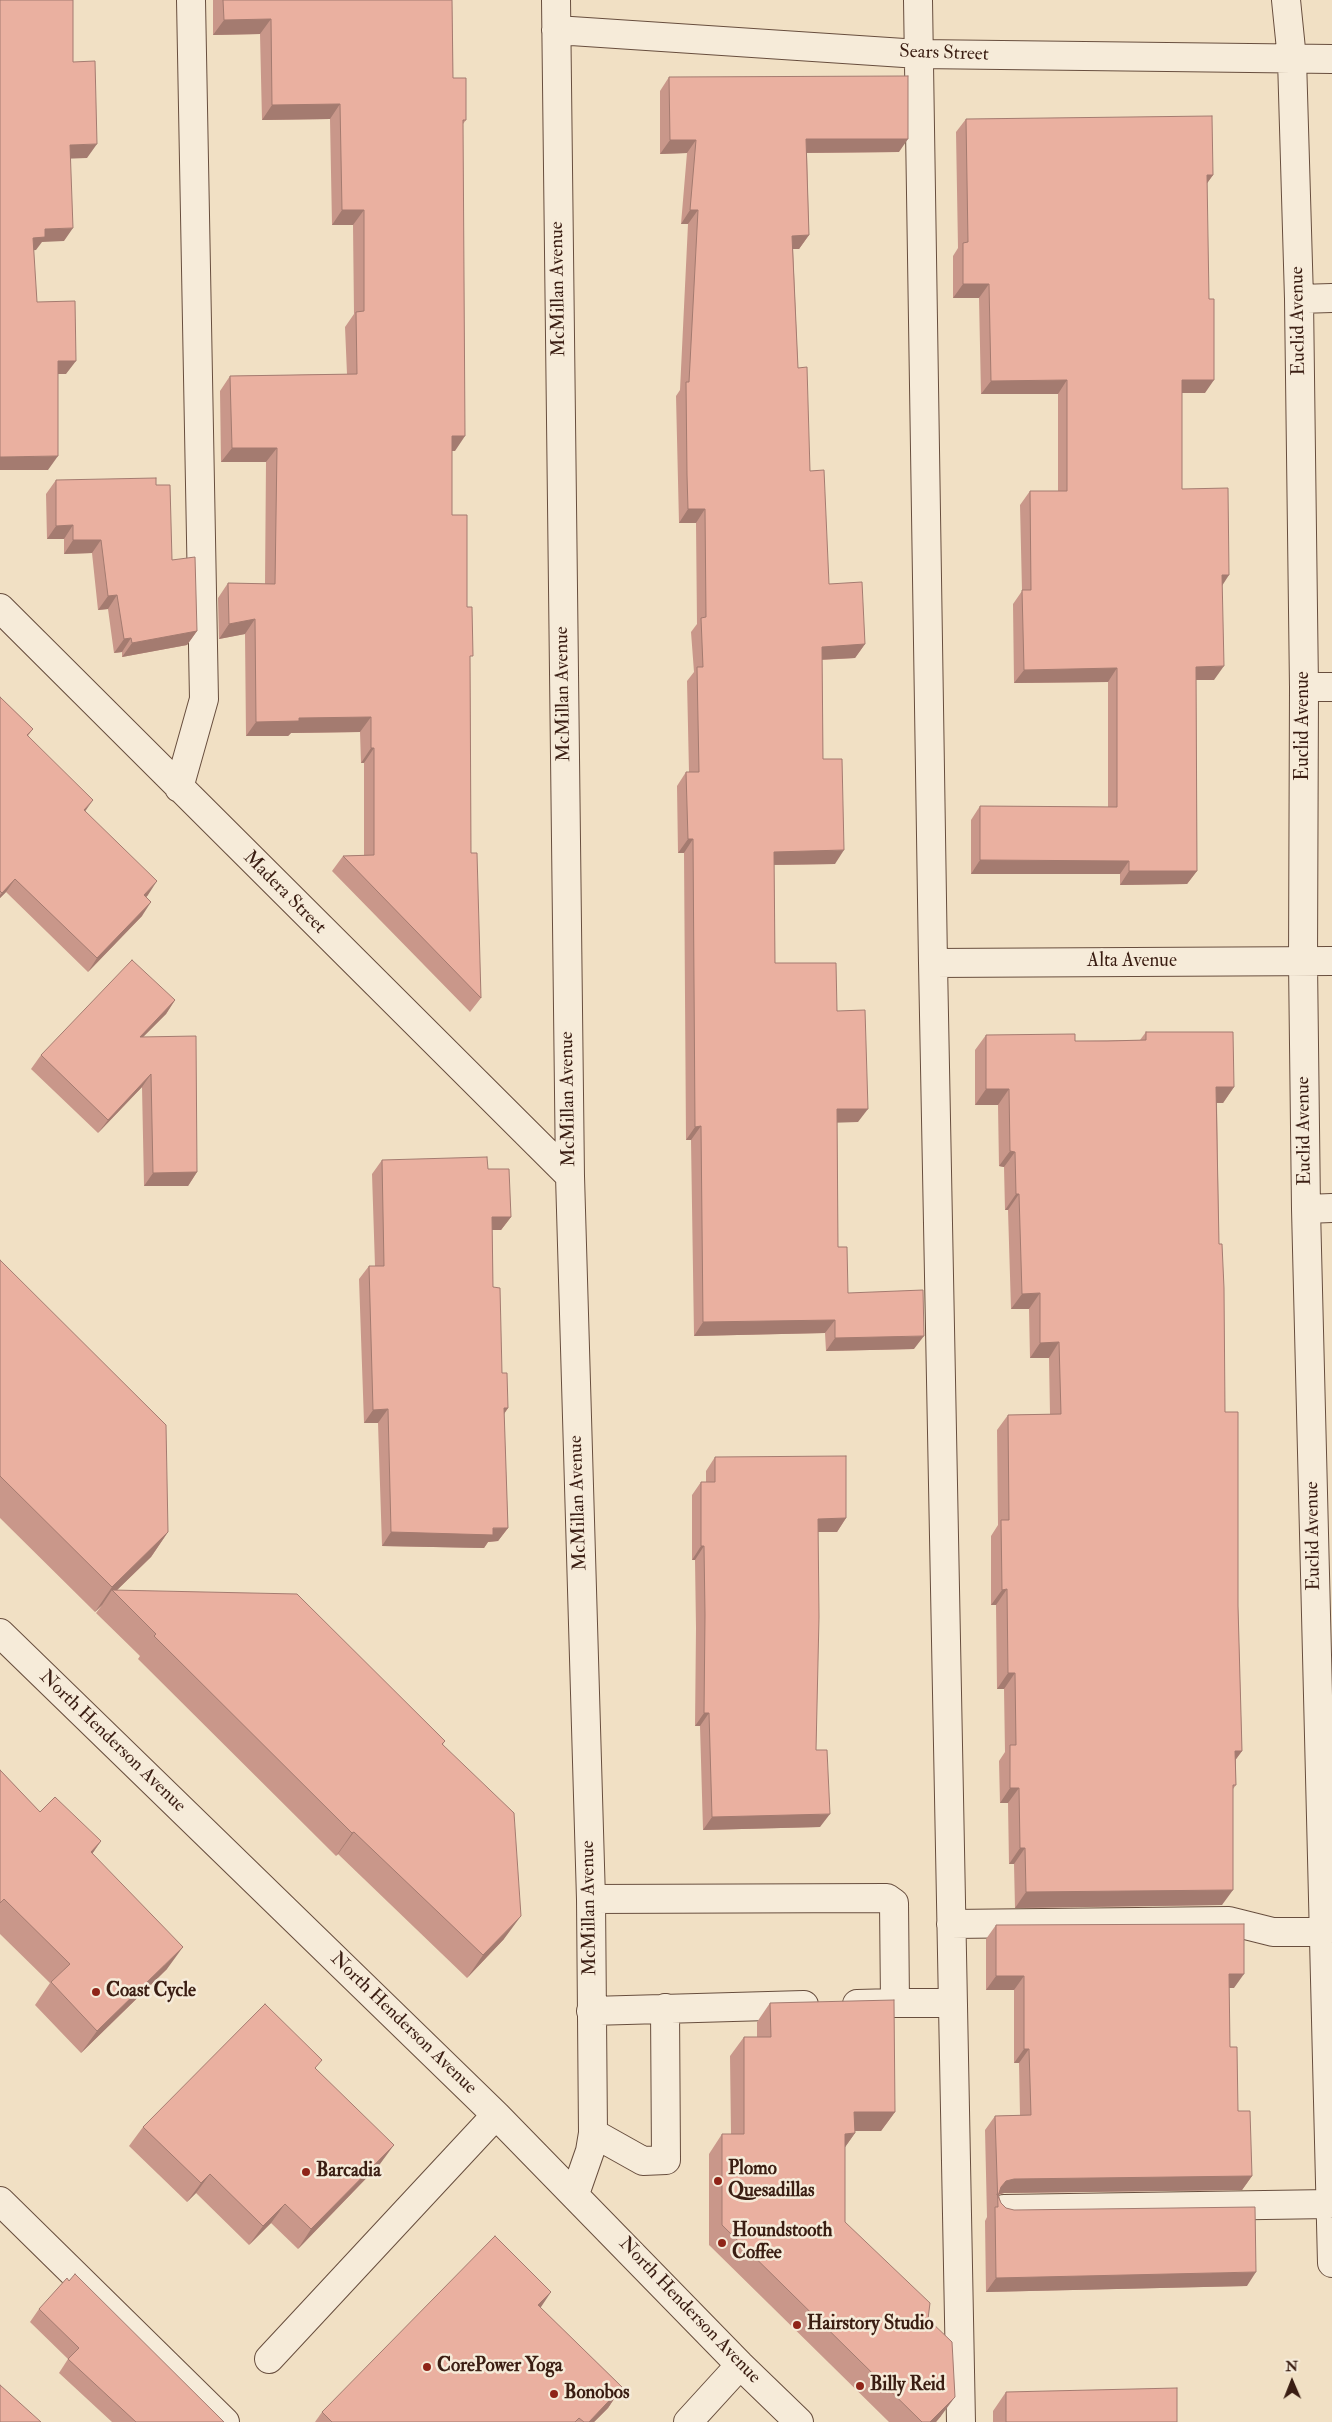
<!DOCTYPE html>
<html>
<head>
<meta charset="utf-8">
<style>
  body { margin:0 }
  #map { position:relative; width:1332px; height:2422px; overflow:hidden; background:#f1e0c4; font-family:"IM FELL Double Pica",serif }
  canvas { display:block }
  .north { position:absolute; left:1267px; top:2357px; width:50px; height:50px; -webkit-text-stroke:4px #f6ebd9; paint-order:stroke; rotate:359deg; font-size:14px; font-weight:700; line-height:20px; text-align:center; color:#3a1d12 }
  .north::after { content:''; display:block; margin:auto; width:18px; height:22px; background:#3a1d12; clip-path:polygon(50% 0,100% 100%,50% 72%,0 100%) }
</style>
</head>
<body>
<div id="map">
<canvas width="1332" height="2422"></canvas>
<div class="north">N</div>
</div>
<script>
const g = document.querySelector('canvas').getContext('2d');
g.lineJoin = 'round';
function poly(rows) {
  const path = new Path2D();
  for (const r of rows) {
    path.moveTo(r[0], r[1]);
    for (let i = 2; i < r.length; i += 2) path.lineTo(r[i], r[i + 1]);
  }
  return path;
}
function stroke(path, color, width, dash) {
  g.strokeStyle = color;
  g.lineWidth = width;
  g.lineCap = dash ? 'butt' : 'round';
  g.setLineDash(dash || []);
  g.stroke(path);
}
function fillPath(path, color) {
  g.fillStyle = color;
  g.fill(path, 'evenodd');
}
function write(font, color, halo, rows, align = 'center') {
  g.font = font + ' "IM FELL Double Pica",serif';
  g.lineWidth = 5;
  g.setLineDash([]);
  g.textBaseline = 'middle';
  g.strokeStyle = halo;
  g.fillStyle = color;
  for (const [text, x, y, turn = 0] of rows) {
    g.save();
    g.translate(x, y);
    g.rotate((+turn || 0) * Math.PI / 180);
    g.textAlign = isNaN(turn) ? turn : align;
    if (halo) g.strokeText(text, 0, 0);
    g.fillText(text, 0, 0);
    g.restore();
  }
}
const minor = poly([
  [556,0,570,1176,591,1899,593,2133,590,2151,575,2194],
  [918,0,933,963,961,2422],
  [1286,0,1292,59,1299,299,1304,687,1303,962,1306,1209,1332,2263],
  [556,30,919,54,1332,59],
  [1299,299,1332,298],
  [0,608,570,1176],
  [1304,687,1332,687],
  [179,788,204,699,191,0],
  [933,963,1332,961],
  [1306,1209,1332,1208],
  [0,1633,496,2115,740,2365,799,2422],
  [591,1899,887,1898,894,1903,895,2003,857,2004],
  [951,1924,1229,1921,1273,1932,1323,1932],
  [895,2003,953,2003],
  [591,2011,804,2005],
  [593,2133,643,2161,666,2160,665,2008],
  [0,2201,225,2422],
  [1004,2209,1330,2204],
  [269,2359,496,2115],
  [688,2422,740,2365]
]);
stroke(minor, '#684e3e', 30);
stroke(minor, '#f6ebd9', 28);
fillPath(poly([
  [213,0,452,0,453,78,466,120,463,124,455,451,452,451,452,515,467,607,470,659,471,853,481,998,470,1012,332,871,343,856,364,855,364,763,361,763,360,732,291,733,288,736,246,736,245,634,219,639,218,598,228,583,265,584,266,462,221,462,220,391,230,376,347,374,345,327,354,314,353,225,332,225,330,119,262,120,260,34,213,35],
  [669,77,899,152,807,153,809,235,799,249,793,249,798,368,810,471,829,584,865,644,855,658,822,660,823,759,835,864,774,865,775,963,837,1011,858,1122,837,1122,838,1247,848,1293,914,1349,826,1351,825,1333,694,1336,691,1140,686,1140,684,853,678,853,677,786,686,772,689,772,687,681,694,672,691,632,697,624,696,523,679,523,676,396,680,390,688,224,681,224,687,153,660,154,660,91],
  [966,119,1213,175,1207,183,1205,393,1182,393,1182,489,1222,585,1214,680,1196,680,1197,871,1187,884,1120,885,1120,874,971,874,971,820,980,806,1108,807,1108,682,1014,683,1013,604,1022,591,1020,505,1030,491,1058,491,1058,394,981,394,979,298,953,298,953,256,958,248,956,132],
  [56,480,156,485,172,560,197,631,187,645,122,657,122,652,114,653,108,609,98,610,92,553,64,554,64,539,47,539,46,494],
  [0,697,33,729,28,736,148,895,146,897,142,916,88,972,6,892,0,898],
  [175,1000,166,1014,143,1037,197,1172,188,1186,144,1186,142,1087,98,1133,31,1069,41,1055],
  [1146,1032,1234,1087,1223,1103,1217,1103,1219,1244,1225,1412,1238,1606,1242,1751,1236,1759,1236,1785,1233,1789,1222,1905,1015,1908,1014,1864,1009,1864,1008,1803,1000,1803,999,1761,1005,1752,1004,1689,997,1689,996,1605,991,1605,991,1536,998,1525,997,1430,1008,1415,1050,1414,1049,1358,1030,1358,1029,1309,1011,1309,1008,1210,1005,1210,1004,1167,999,1166,998,1105,975,1105,975,1050,986,1035,1075,1041,1140,1040],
  [382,1160,488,1169,511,1217,501,1230,492,1230,493,1287,502,1373,508,1408,504,1414,508,1528,498,1541,488,1542,484,1548,382,1546,378,1423,364,1423,359,1279,369,1266,375,1266,372,1174],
  [0,1260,168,1532,151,1557,117,1590,445,1741,443,1744,504,1939,467,1978,338,1854,336,1856,138,1659,140,1656,96,1613,102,1605,95,1612,0,1518],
  [715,1457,846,1518,837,1532,818,1532,816,1750,820,1827,703,1830,700,1726,695,1726,696,1628,695,1560,692,1560,692,1495,701,1482,706,1482,706,1471],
  [0,1770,40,1812,101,1841,92,1854,167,1969,81,2053,35,2005,50,1983,0,1934],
  [996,1925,1234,1988,1229,1988,1230,2047,1238,2111,1252,2176,1242,2190,1004,2193,999,2195,1001,2203,1006,2208,1247,2286,986,2292,985,2221,987,2217,985,2130,995,2116,1020,2115,1019,2063,1014,2063,1014,1990,986,1990,986,1939],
  [770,2003,895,2112,881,2131,855,2131,855,2133,845,2147,845,2222,928,2319,941,2416,936,2422,889,2422,709,2245,709,2154,722,2134,731,2134,730,2056,744,2037,757,2037,757,2022],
  [316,2069,380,2164,298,2249,271,2223,249,2245,196,2193,187,2202,129,2146,143,2127],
  [540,2307,622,2387,608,2408,594,2422,315,2422,322,2412],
  [39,2309,224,2422,112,2422,59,2373,68,2359,30,2322],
  [1006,2392,1177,2422,993,2422,993,2411]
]), '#c9978a');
fillPath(poly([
  [271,19,260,34,213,35,224,20],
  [340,104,330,119,262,120,272,105],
  [806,139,908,139,899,152,797,153],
  [670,140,696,140,687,153,660,154],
  [97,144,87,158,60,159,70,145],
  [1207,175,1213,175,1203,189],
  [342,210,364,210,353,225,332,225],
  [690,210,698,210,688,224,681,224],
  [73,228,64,241,42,242,36,250,23,251,33,238,45,229],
  [809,235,799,249,783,249,792,236],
  [963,284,989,284,979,298,953,298],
  [58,361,76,361,66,374,48,374],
  [1067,380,1058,394,981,394,991,381],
  [1182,380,1214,380,1205,393,1173,393],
  [452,436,465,436,455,451,442,451],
  [232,448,277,448,266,462,221,462],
  [58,456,48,470,0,470,0,457],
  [688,509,705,509,696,523,679,523],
  [73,525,64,539,47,539,56,526],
  [73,540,101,540,92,553,64,554],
  [1222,575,1229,575,1220,589],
  [117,595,108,609,98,610,108,596],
  [255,619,245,634,219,639,229,624],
  [197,631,187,645,122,657,132,643],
  [131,638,122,652,114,653,124,639],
  [865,644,855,658,813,660,822,647],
  [1224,666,1214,680,1187,680,1196,667],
  [1117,668,1108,682,1014,683,1024,670],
  [371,717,360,732,291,733,288,736,246,736,256,722,299,718],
  [371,748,374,748,364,763,361,763],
  [93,800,84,813,84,810],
  [688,839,693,839,684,853,678,853],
  [844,850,835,864,764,865,774,852],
  [980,860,1129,861,1120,874,971,874],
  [1129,871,1197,871,1187,884,1120,885],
  [15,879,6,892,0,898,0,895,2,893],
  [157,881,148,895,135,909,144,895],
  [151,902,142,916,88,972,97,958],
  [175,1000,166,1014,130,1050,140,1037],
  [151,1074,142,1087,98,1133,108,1120],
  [1216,1087,1234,1087,1223,1103,1206,1103],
  [986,1089,1009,1089,998,1105,975,1105],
  [837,1109,868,1109,858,1122,827,1123],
  [701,1126,691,1140,686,1140,695,1127],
  [1010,1151,1015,1152,1004,1167,999,1166],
  [197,1172,188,1186,144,1186,153,1173],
  [1016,1194,1019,1194,1008,1210,1005,1210],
  [492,1217,511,1217,501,1230,482,1230],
  [1040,1293,1029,1309,1011,1309,1022,1294],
  [835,1320,825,1333,694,1336,703,1322],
  [924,1336,914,1349,826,1351,835,1338],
  [1059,1342,1049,1358,1030,1358,1040,1343],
  [504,1408,508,1408,499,1421],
  [388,1409,378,1423,364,1423,373,1410],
  [846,1518,837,1532,809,1532,818,1519],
  [508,1528,498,1541,488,1542,484,1548,382,1546,391,1532],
  [168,1532,151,1557,115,1592,112,1590,102,1605,95,1612,112,1587],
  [701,1546,704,1546,695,1560,692,1560],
  [1007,1589,996,1605,991,1605,1002,1590],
  [1008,1673,1015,1673,1004,1689,997,1689],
  [704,1713,709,1713,700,1726,695,1726],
  [1235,1751,1242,1751,1231,1766],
  [1010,1788,1019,1788,1008,1803,1000,1803],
  [830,1814,820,1827,703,1830,712,1817],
  [354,1832,338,1854,336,1856,352,1833],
  [101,1841,85,1864,91,1852],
  [1020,1848,1025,1848,1014,1864,1009,1864],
  [1233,1890,1222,1905,1015,1908,1026,1892],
  [521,1916,504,1939,467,1978,483,1955],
  [183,1947,167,1969,81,2053,97,2031],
  [1229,1974,1244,1974,1234,1988,1219,1988],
  [996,1976,1024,1976,1014,1990,986,1990],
  [1024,2049,1029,2049,1019,2063,1014,2063],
  [854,2112,895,2112,881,2131,841,2131],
  [855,2133,841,2153,845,2134],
  [394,2145,380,2164,298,2249,311,2229],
  [210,2174,196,2193,187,2202,201,2183],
  [1252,2176,1242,2190,1004,2193,996,2195,1001,2187,1006,2181,1014,2179],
  [285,2204,271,2223,249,2245,263,2226],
  [1256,2272,1247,2286,986,2292,996,2278],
  [551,2292,537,2313,538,2305],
  [622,2387,608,2408,594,2422,589,2422],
  [955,2397,941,2416,936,2422,930,2422]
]), '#a47b70');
const building = poly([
  [0,0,73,0,73,62,95,61,97,144,70,145,73,228,45,229,45,237,33,238,37,302,75,301,76,361,58,361,58,456,0,457,0,0],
  [223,0,452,0,453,78,466,78,466,120,463,120,465,436,452,436,452,515,467,515,467,607,472,607,473,656,470,656,471,853,477,853,481,998,343,856,374,855,374,748,371,748,371,717,299,718,299,721,256,722,255,619,229,624,228,583,275,584,277,448,232,448,230,376,357,374,356,312,364,311,364,210,342,210,340,104,272,105,271,19,224,20,223,0],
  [908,76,908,139,806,139,809,235,792,236,798,368,807,367,810,471,824,470,829,584,862,582,865,644,822,647,823,759,842,759,844,850,774,852,775,963,836,963,837,1011,865,1010,868,1109,837,1109,838,1247,847,1247,848,1293,923,1290,924,1336,835,1338,835,1320,703,1322,701,1126,695,1127,693,839,688,839,686,772,699,772,697,667,703,667,701,618,706,617,705,509,688,509,687,475,686,382,689,382,698,210,690,210,696,140,670,140,669,77,908,76],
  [1212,116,1213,175,1207,175,1209,299,1214,299,1214,380,1182,380,1182,489,1228,488,1229,575,1222,575,1224,666,1196,667,1197,871,1129,871,1129,861,980,860,980,806,1117,807,1117,668,1024,670,1022,590,1031,590,1030,491,1067,491,1067,380,991,381,989,284,963,284,963,243,968,242,966,119,1212,116],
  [156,478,156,485,170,485,172,560,195,557,197,631,132,643,131,638,124,639,117,595,108,596,101,540,73,540,73,525,56,526,56,480,156,478],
  [0,697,33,729,27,735,93,800,84,810,157,881,144,895,151,902,97,958,15,879,2,893,0,891,0,697],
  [132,960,175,1000,140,1037,196,1036,197,1172,153,1173,151,1074,108,1120,41,1055,132,960],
  [1146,1032,1233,1032,1234,1087,1216,1087,1219,1244,1222,1244,1224,1288,1225,1412,1238,1412,1238,1606,1242,1751,1235,1751,1236,1785,1233,1785,1233,1890,1026,1892,1025,1848,1020,1848,1019,1788,1010,1788,1010,1745,1016,1745,1015,1673,1008,1673,1007,1589,1002,1590,1001,1520,1009,1520,1008,1415,1061,1414,1059,1342,1040,1343,1040,1293,1022,1294,1019,1194,1016,1194,1015,1152,1010,1151,1009,1089,986,1089,986,1035,1075,1034,1075,1041,1107,1041,1146,1040,1146,1032],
  [487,1157,488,1169,509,1169,511,1217,492,1217,493,1287,500,1288,502,1373,507,1373,508,1408,504,1408,508,1528,493,1528,493,1535,391,1532,388,1409,373,1410,369,1266,384,1266,382,1160,487,1157],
  [0,1260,166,1425,168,1532,112,1587,0,1476,0,1260],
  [846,1456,846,1518,818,1519,819,1617,816,1750,827,1750,830,1814,712,1817,709,1713,704,1713,705,1615,704,1546,701,1546,701,1482,715,1482,715,1457,846,1456],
  [112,1590,297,1594,445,1741,442,1744,514,1813,521,1916,483,1955,354,1832,352,1833,154,1636,156,1634,112,1590],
  [0,1770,40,1812,55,1797,101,1841,91,1852,183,1947,97,2031,51,1982,70,1964,4,1899,0,1903,0,1770],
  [1244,1924,1244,1974,1229,1974,1230,2047,1237,2047,1238,2111,1250,2111,1252,2176,1014,2179,1006,2181,1001,2187,998,2196,1001,2203,1006,2208,1014,2210,1255,2207,1256,2272,996,2278,995,2207,998,2207,995,2116,1031,2115,1029,2049,1024,2049,1024,1976,996,1976,996,1925,1244,1924],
  [894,2000,895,2112,854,2112,855,2133,845,2134,845,2222,930,2303,928,2319,952,2342,955,2397,930,2422,922,2422,722,2225,722,2134,744,2134,744,2037,771,2037,770,2003,894,2000],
  [265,2004,322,2060,315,2068,394,2145,311,2229,285,2204,263,2226,210,2174,201,2183,143,2127,265,2004],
  [495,2236,551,2292,538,2305,622,2387,589,2422,584,2422,579,2418,575,2422,332,2422,322,2412,495,2236],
  [75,2274,224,2422,136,2422,68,2359,79,2348,39,2309,67,2278,69,2281,75,2274],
  [0,2385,41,2422,0,2422,0,2385],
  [1177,2388,1177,2422,1006,2422,1006,2392,1177,2388]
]);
fillPath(building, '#eab0a0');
stroke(building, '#a47b70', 1);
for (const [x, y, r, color] of [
  [96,1992,5,"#8f2418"],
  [306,2172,5,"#8f2418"],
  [718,2181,5,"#8f2418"],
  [722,2243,5,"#8f2418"],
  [797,2325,5,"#8f2418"],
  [427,2367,5,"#8f2418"],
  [860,2386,5,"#8f2418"],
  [554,2394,5,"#8f2418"]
]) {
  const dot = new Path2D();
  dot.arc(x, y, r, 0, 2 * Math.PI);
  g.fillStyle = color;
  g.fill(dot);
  stroke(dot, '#f6ebd9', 2);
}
write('19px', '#3a1d12', '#f6ebd9', [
  ["Sears Street",944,54,2],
  ["McMillan Avenue",559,289,-91],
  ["Euclid Avenue",1299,321,-91],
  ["McMillan Avenue",564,694,-91],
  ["Euclid Avenue",1304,726,-90],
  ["Madera Street",284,893,45],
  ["Alta Avenue",1132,962],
  ["McMillan Avenue",569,1099,-91],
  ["Euclid Avenue",1305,1131,-91],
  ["McMillan Avenue",579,1503,-92],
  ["Euclid Avenue",1314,1536,-91],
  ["North Henderson Avenue",112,1742,44],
  ["McMillan Avenue",590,1908,-91],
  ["North Henderson Avenue",403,2024,44],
  ["North Henderson Avenue",689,2311,46]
]);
write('bold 19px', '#3a1d12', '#f6ebd9', [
  ["Coast Cycle",106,1992],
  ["Plomo",728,2170],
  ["Quesadillas",728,2192],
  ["Barcadia",316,2172],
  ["Houndstooth",732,2232],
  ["Coffee",732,2254],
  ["Hairstory Studio",807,2325],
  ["CorePower Yoga",437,2367],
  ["Billy Reid",870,2386],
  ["Bonobos",564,2394]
], 'left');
</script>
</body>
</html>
